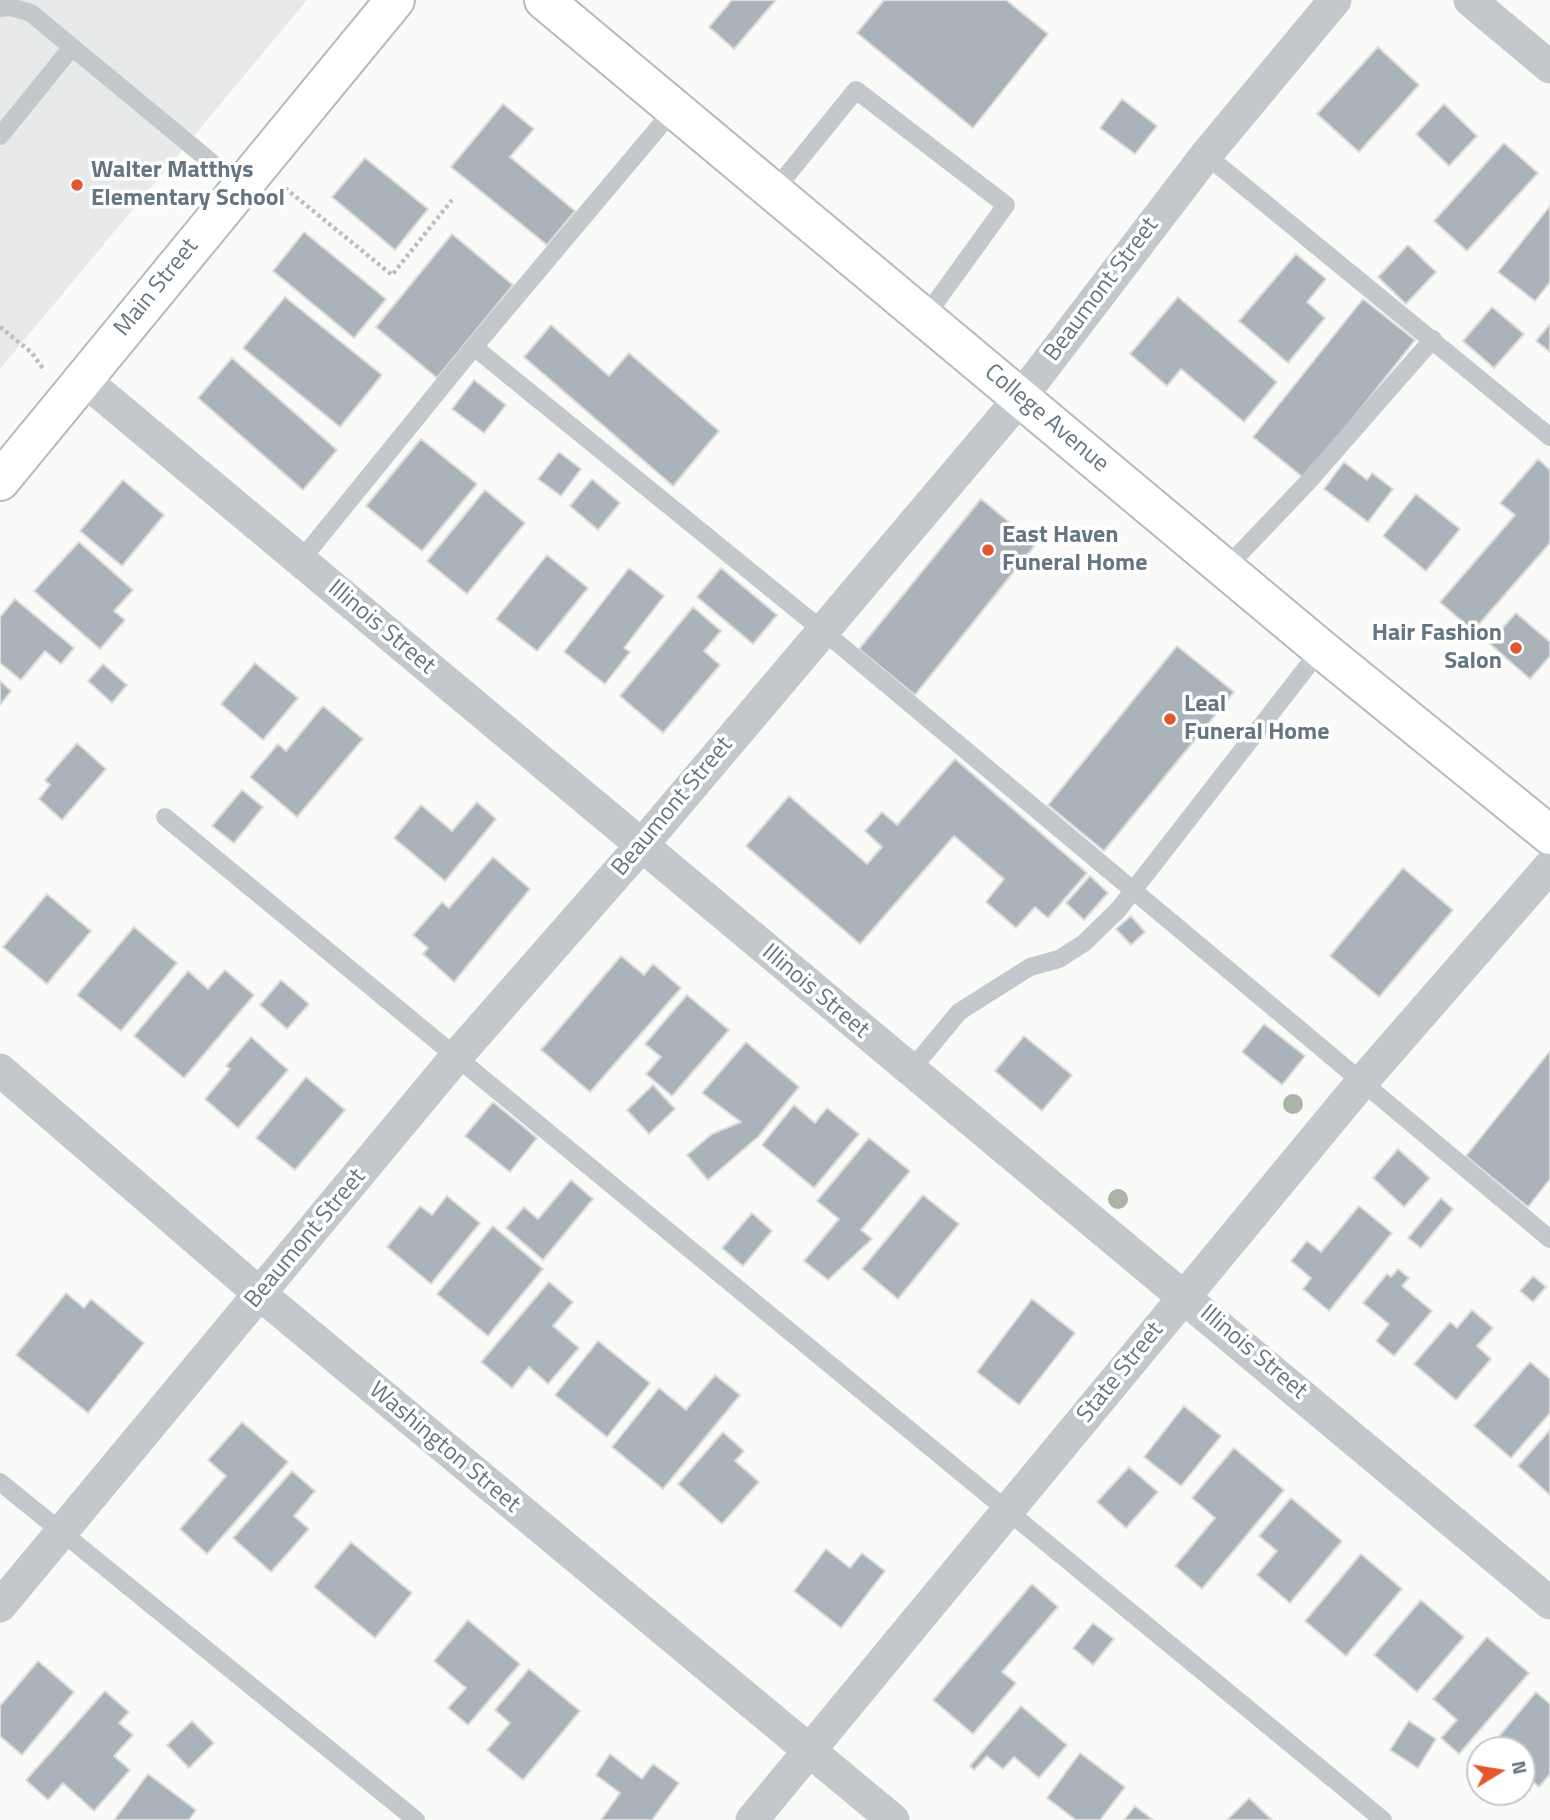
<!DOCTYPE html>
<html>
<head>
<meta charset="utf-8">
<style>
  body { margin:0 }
  #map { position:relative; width:1550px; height:1820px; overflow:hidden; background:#fafaf8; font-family:"Titillium Web",sans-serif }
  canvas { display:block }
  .north { position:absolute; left:1466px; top:1736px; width:70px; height:70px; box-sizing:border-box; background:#fff; border:2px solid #c1c8cd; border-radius:50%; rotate:79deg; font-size:19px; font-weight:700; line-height:28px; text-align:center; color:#657683 }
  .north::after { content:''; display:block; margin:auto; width:24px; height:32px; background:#e4572e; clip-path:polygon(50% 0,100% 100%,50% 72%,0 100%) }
</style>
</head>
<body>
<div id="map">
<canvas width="1550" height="1820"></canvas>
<div class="north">N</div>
</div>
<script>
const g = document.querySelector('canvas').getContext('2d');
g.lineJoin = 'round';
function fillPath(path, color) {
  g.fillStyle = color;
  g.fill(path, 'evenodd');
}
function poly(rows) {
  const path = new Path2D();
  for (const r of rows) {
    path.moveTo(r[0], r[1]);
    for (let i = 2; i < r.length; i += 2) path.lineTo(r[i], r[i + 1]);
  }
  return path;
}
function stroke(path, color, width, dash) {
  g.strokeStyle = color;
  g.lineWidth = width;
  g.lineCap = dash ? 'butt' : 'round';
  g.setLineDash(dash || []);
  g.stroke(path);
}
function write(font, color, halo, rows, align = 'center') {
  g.font = font + ' "Titillium Web",sans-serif';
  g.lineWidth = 7;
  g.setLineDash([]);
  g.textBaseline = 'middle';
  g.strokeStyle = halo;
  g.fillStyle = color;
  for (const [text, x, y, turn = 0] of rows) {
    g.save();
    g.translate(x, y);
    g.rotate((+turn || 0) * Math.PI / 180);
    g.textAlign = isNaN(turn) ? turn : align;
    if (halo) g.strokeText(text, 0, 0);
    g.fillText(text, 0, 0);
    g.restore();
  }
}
fillPath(poly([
  [0,0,307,0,0,369]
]), '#e8e9e9');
const building = poly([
  [732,0,776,0,734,49,709,27,732,0],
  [884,0,1006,0,1048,34,973,128,857,33,884,0],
  [1378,47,1419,85,1359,152,1317,114,1378,47],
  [1122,99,1157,126,1135,154,1100,128,1122,99],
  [503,104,534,129,510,157,575,211,547,245,451,167,503,104],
  [1444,104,1477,136,1449,166,1416,134,1444,104],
  [1504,143,1538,173,1467,251,1434,221,1504,143],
  [365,158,428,209,395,250,332,197,365,158],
  [1550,206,1550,282,1535,301,1498,272,1550,206],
  [304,232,386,299,354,338,273,271,304,232],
  [452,234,513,285,437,378,376,327,452,234],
  [1408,245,1436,272,1406,304,1378,277,1408,245],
  [1296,254,1326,279,1307,302,1325,318,1288,363,1239,321,1296,254],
  [285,297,382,375,340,427,243,348,285,297],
  [1178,297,1277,382,1244,422,1181,369,1167,386,1130,354,1178,297],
  [1363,299,1415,340,1305,479,1253,437,1363,299],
  [1492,307,1524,334,1494,368,1463,341,1492,307],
  [1550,324,1550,352,1536,341,1550,324],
  [551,325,609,376,629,353,719,431,673,486,524,357,551,325],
  [232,358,337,450,303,490,198,398,232,358],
  [474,380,506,405,484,433,452,409,474,380],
  [421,439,477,484,422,551,366,506,421,439],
  [559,452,581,469,561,496,538,479,559,452],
  [1538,459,1550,470,1550,543,1473,631,1440,602,1515,515,1500,503,1538,459],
  [1344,462,1367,480,1372,473,1393,489,1368,522,1324,489,1344,462],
  [592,479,620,503,598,530,570,506,592,479],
  [123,480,164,515,122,566,80,531,123,480],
  [485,490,525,523,467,594,427,561,485,490],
  [1416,494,1460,529,1426,571,1383,536,1416,494],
  [981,499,1036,544,915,695,859,649,981,499],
  [79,542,133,590,114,611,125,620,100,649,34,591,79,542],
  [547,555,588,588,537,651,496,619,547,555],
  [629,568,664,596,624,648,630,652,605,684,564,652,629,568],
  [721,568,777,615,753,644,697,597,721,568],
  [15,599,74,648,61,664,45,651,21,680,0,663,0,617,15,599],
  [693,607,721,631,704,651,720,665,663,733,620,696,693,607],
  [1516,613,1550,642,1550,656,1530,679,1489,643,1516,613],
  [1177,646,1234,692,1104,851,1048,805,1177,646],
  [255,663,298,698,263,740,221,704,255,663],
  [103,664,127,685,112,703,88,681,103,664],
  [0,681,11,691,0,705,0,681],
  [323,706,363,739,297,817,250,777,278,744,286,751,323,706],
  [77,743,106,769,62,820,39,799,50,785,45,780,77,743],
  [955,759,1087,873,1048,918,1035,907,1016,928,986,902,1004,879,954,836,860,944,746,846,789,796,867,864,882,847,865,831,882,812,897,825,955,759],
  [242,790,263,807,234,843,212,826,242,790],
  [477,802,496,819,445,881,394,838,421,805,452,831,477,802],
  [493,857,530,889,454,982,423,954,428,948,413,935,442,902,449,908,493,857],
  [1403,868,1453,910,1379,997,1330,956,1403,868],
  [1090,876,1108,893,1084,920,1066,903,1090,876],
  [47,894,91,931,47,984,3,947,47,894],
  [1131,916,1145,932,1131,945,1116,929,1131,916],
  [134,927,177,963,121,1031,77,995,134,927],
  [621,956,644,975,653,964,681,988,590,1092,541,1050,621,956],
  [225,970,254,995,184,1078,134,1036,188,971,208,989,225,970],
  [281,980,309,1004,287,1029,260,1005,281,980],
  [687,995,729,1030,672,1096,646,1074,661,1057,645,1044,687,995],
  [1264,1024,1305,1056,1282,1085,1242,1052,1264,1024],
  [1024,1036,1072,1075,1042,1111,995,1071,1024,1036],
  [251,1037,288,1070,238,1128,205,1099,230,1069,226,1066,251,1037],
  [746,1042,799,1087,759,1136,708,1180,687,1155,712,1134,741,1122,702,1093,746,1042],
  [1550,1051,1550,1179,1528,1207,1466,1156,1550,1051],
  [306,1077,345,1110,295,1170,256,1138,306,1077],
  [653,1085,675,1109,649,1134,627,1110,653,1085],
  [493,1102,537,1138,510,1172,465,1136,493,1102],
  [794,1105,815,1123,827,1108,859,1134,814,1188,762,1145,794,1105],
  [869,1138,910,1171,861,1230,872,1239,828,1280,804,1261,839,1219,817,1201,869,1138],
  [1398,1149,1430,1178,1404,1207,1373,1178,1398,1149],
  [571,1180,593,1199,543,1260,506,1228,524,1207,538,1219,571,1180],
  [923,1195,959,1224,898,1299,862,1269,923,1195],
  [447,1196,480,1223,431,1284,387,1247,420,1206,432,1215,447,1196],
  [1441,1198,1453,1209,1421,1248,1408,1238,1441,1198],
  [1359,1206,1392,1233,1329,1311,1303,1289,1311,1278,1291,1261,1307,1241,1321,1252,1359,1206],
  [752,1213,772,1231,743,1266,722,1248,752,1213],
  [493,1226,543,1269,488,1336,437,1294,493,1226],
  [1398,1269,1409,1278,1402,1286,1432,1311,1394,1356,1376,1341,1389,1324,1363,1303,1387,1274,1391,1277,1398,1269],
  [1533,1276,1546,1287,1533,1302,1520,1291,1533,1276],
  [549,1282,573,1302,553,1326,579,1348,548,1384,529,1367,512,1388,481,1362,549,1282],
  [66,1293,84,1308,91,1299,144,1343,88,1413,16,1355,66,1293],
  [1032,1299,1075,1333,1019,1405,977,1372,1032,1299],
  [1472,1310,1493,1328,1477,1346,1491,1359,1456,1400,1414,1364,1450,1322,1457,1328,1472,1310],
  [598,1341,650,1383,607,1437,555,1395,598,1341],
  [1530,1362,1550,1379,1550,1413,1511,1458,1474,1426,1530,1362],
  [715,1375,740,1395,663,1489,612,1447,659,1388,686,1410,715,1375],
  [1184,1406,1221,1436,1181,1486,1144,1457,1184,1406],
  [242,1422,288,1462,207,1554,180,1529,226,1476,208,1460,242,1422],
  [1550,1430,1550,1495,1518,1466,1550,1430],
  [723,1432,744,1451,735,1461,759,1482,722,1524,678,1484,723,1432],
  [1234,1448,1284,1490,1202,1589,1175,1566,1215,1518,1192,1498,1234,1448],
  [1129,1467,1158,1492,1126,1528,1097,1502,1129,1467],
  [292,1471,315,1491,294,1516,309,1529,271,1572,233,1538,292,1471],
  [1291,1498,1342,1541,1290,1603,1257,1575,1277,1551,1259,1536,1291,1498],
  [351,1542,412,1593,375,1638,314,1587,351,1542],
  [826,1549,850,1568,862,1553,885,1571,841,1628,794,1591,826,1549],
  [1361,1554,1402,1589,1346,1656,1305,1621,1361,1554],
  [1032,1584,1058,1607,1002,1672,1016,1683,973,1734,933,1700,1032,1584],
  [1421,1600,1464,1637,1417,1692,1374,1655,1421,1600],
  [468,1620,520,1664,468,1725,448,1708,466,1688,434,1661,468,1620],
  [1093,1623,1114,1639,1093,1665,1073,1648,1093,1623],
  [1487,1637,1529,1673,1459,1754,1441,1738,1457,1720,1433,1699,1487,1637],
  [38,1661,74,1692,22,1755,0,1736,0,1706,38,1661],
  [529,1669,580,1711,523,1780,487,1750,510,1723,495,1710,529,1669],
  [105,1691,129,1712,119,1723,133,1735,114,1756,130,1770,94,1811,63,1783,48,1800,26,1780,105,1691],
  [1536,1692,1550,1704,1550,1774,1539,1787,1522,1772,1522,1750,1496,1750,1491,1746,1536,1692],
  [1021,1706,1067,1745,1039,1778,1014,1757,1003,1769,987,1756,974,1770,970,1766,1021,1706],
  [192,1721,214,1743,189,1768,167,1745,192,1721],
  [1409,1721,1436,1739,1418,1768,1390,1750,1409,1721],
  [1080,1753,1125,1787,1100,1820,1076,1820,1047,1798,1080,1753],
  [610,1754,642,1779,653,1764,679,1783,652,1820,601,1820,620,1793,596,1775,610,1754],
  [148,1774,196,1810,189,1820,114,1820,148,1774],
  [1249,1798,1272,1820,1227,1820,1249,1798],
  [1135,1806,1153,1820,1124,1820,1135,1806]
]);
fillPath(building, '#aab3b9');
stroke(building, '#dcdcda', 2);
const secondary = poly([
  [0,481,395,0]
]);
const primary = poly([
  [544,0,1321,649,1550,835]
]);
stroke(secondary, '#b3babf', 42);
stroke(primary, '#b5babe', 42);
stroke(poly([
  [285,188,392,275,452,200],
  [0,327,32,353,44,370]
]), '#bbbfc2', 4.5, [3.5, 3.5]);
stroke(poly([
  [0,8,11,7,31,13,72,47,0,136],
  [72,47,240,186],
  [1206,155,1550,437],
  [774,191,856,90,1006,205,925,317],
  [474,347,822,630,1550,1239],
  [301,560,474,347,675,108],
  [1225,569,1307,483,1433,339],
  [165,817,1383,1820],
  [910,1071,959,1012,1030,967,1059,959,1084,943,1118,910,1321,649],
  [0,1482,416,1820]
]), '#c3c8cc', 18);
stroke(poly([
  [1470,0,1550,67],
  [83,379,1550,1603],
  [0,1070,260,1294,893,1820],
  [0,1606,456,1057,641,846,1021,397,1206,155,1335,0],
  [752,1820,1362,1082,1550,866]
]), '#c3c8cc', 33);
stroke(secondary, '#fff', 38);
stroke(primary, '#fff', 38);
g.fillStyle = '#aab4a7';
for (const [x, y] of [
  [1293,1104],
  [1118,1199]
]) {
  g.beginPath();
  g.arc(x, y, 10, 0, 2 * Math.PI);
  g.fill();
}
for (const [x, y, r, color] of [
  [77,185,7,"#e4572e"],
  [988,550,7,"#e4572e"],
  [1516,648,7,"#e4572e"],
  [1170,719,7,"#e4572e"]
]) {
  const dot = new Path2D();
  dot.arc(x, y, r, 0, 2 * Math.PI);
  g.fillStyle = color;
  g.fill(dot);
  stroke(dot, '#fff', 2.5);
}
write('bold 24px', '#657683', '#fff', [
  ["Walter Matthys",91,171],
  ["Elementary School",91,199],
  ["East Haven",1002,536],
  ["Funeral Home",1002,564],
  ["Hair Fashion",1502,634,"right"],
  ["Salon",1502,662,"right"],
  ["Leal",1184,705],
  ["Funeral Home",1184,733]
], 'left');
write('24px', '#657683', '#fff', [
  ["Main Street",157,288,-51],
  ["Beaumont Street",1102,290,-53],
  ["College Avenue",1046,419,40],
  ["Illinois Street",381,628,40],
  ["Beaumont Street",673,807,-50],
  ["Illinois Street",815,992,40],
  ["Beaumont Street",306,1239,-50],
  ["Illinois Street",1253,1353,40],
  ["State Street",1121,1373,-51],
  ["Washington Street",444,1448,40]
]);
</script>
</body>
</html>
